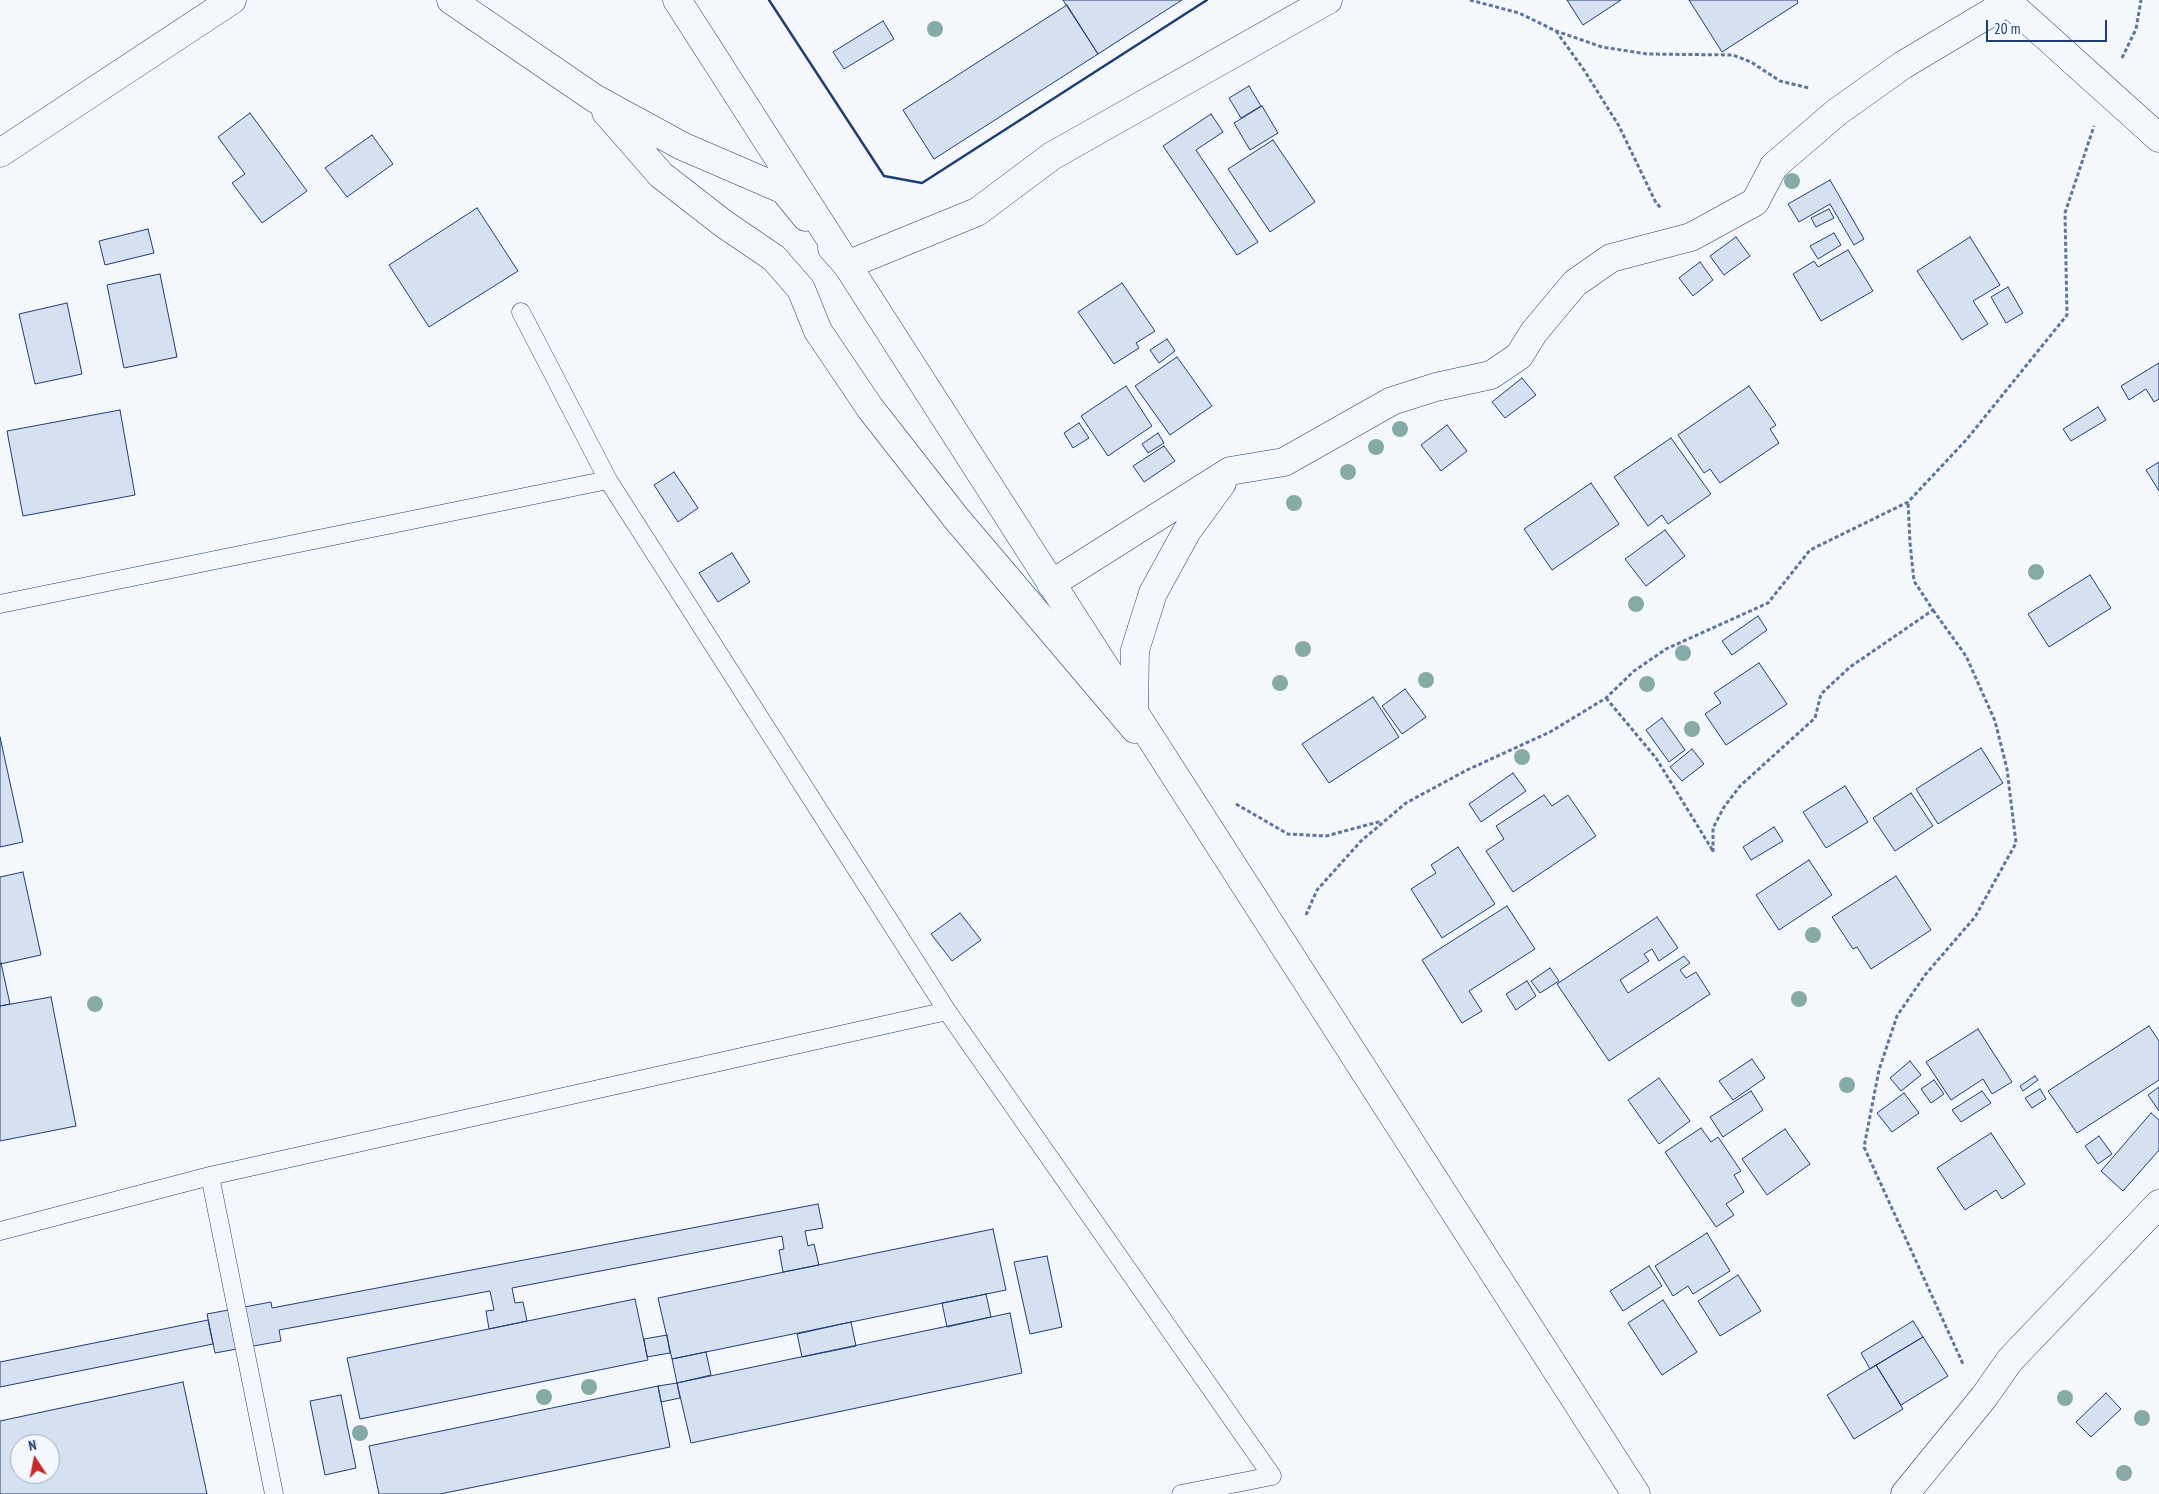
<!DOCTYPE html>
<html>
<head>
<meta charset="utf-8">
<style>
  body { margin:0 }
  #map { position:relative; width:2159px; height:1494px; overflow:hidden; background:#f4f7fb; font-family:"PT Sans Narrow",sans-serif }
  canvas { display:block }
  .north { position:absolute; left:10px; top:1434px; width:50px; height:50px; box-sizing:border-box; background:#f4f7fb; border:1px solid #9eadc5; border-radius:50%; rotate:349deg; font-size:14px; font-weight:700; line-height:20px; text-align:center; color:#1d3f73 }
  .north::after { content:''; display:block; margin:auto; width:18px; height:22px; background:#c62828; clip-path:polygon(50% 0,100% 100%,50% 72%,0 100%) }
  .scale { position:absolute; left:1986px; top:20px; width:121px; height:22px; box-sizing:border-box; border:2px solid #1d3f73; border-top:0; padding-left:6px; font-size:15px; line-height:18px; white-space:nowrap; color:#1d3f73; -webkit-text-stroke:4px #f4f7fb; paint-order:stroke }
</style>
</head>
<body>
<div id="map">
<canvas width="2159" height="1494"></canvas>
<div class="north">N</div>
<div class="scale">20 m</div>
</div>
<script>
const g = document.querySelector('canvas').getContext('2d');
g.lineJoin = 'round';
function fillPath(path, color) {
  g.fillStyle = color;
  g.fill(path, 'evenodd');
}
function poly(rows) {
  const path = new Path2D();
  for (const r of rows) {
    path.moveTo(r[0], r[1]);
    for (let i = 2; i < r.length; i += 2) path.lineTo(r[i], r[i + 1]);
  }
  return path;
}
function stroke(path, color, width, dash) {
  g.strokeStyle = color;
  g.lineWidth = width;
  g.lineCap = dash ? 'butt' : 'round';
  g.setLineDash(dash || []);
  g.stroke(path);
}
const building = poly([
  [1063,0,1182,0,1098,54,1063,0],
  [1567,0,1621,0,1583,25,1567,0],
  [1689,0,1797,0,1798,3,1722,52,1689,0],
  [1067,5,1098,54,934,159,903,110,1067,5],
  [883,21,894,39,844,69,833,52,883,21],
  [1249,86,1261,106,1241,118,1229,98,1249,86],
  [1262,106,1278,133,1250,150,1234,123,1262,106],
  [250,113,307,191,262,223,232,183,245,174,218,137,250,113],
  [1211,114,1223,132,1196,150,1258,242,1237,255,1163,146,1211,114],
  [372,135,393,164,347,197,325,168,372,135],
  [1273,140,1315,202,1270,232,1228,169,1273,140],
  [1830,180,1864,239,1854,245,1830,204,1799,222,1788,204,1830,180],
  [477,208,518,271,429,327,389,265,477,208],
  [1829,209,1834,218,1816,227,1811,218,1829,209],
  [148,229,154,253,105,265,99,241,148,229],
  [1834,233,1841,245,1818,259,1810,246,1834,233],
  [1736,237,1750,256,1724,275,1710,256,1736,237],
  [1970,237,2000,285,1973,301,1988,324,1962,340,1917,271,1970,237],
  [1848,250,1873,291,1821,321,1793,274,1814,261,1818,267,1848,250],
  [1700,262,1713,280,1693,296,1679,278,1700,262],
  [160,274,177,357,124,368,107,285,160,274],
  [1122,283,1155,331,1136,343,1139,348,1114,364,1078,312,1122,283],
  [2008,287,2023,313,2006,323,1991,297,2008,287],
  [67,303,82,374,35,384,19,314,67,303],
  [1167,339,1175,351,1159,363,1150,350,1167,339],
  [1177,357,1212,406,1170,435,1135,386,1177,357],
  [2159,363,2159,399,2154,402,2146,389,2129,400,2121,386,2159,363],
  [1522,378,1536,395,1505,418,1492,402,1522,378],
  [1126,386,1152,426,1108,456,1081,416,1126,386],
  [1749,386,1776,425,1770,429,1779,443,1720,483,1710,469,1704,473,1678,435,1749,386],
  [2098,407,2106,420,2071,441,2063,429,2098,407],
  [120,410,135,495,23,516,7,431,120,410],
  [1079,423,1089,438,1073,448,1064,433,1079,423],
  [1447,425,1467,451,1441,471,1421,445,1447,425],
  [1158,433,1164,443,1148,453,1142,444,1158,433],
  [1671,438,1711,494,1668,524,1662,515,1648,526,1614,477,1671,438],
  [1164,446,1175,461,1144,482,1133,466,1164,446],
  [2159,462,2159,491,2146,470,2159,462],
  [674,472,698,508,678,522,654,485,674,472],
  [1591,483,1619,524,1552,570,1524,529,1591,483],
  [1665,530,1685,556,1646,586,1625,559,1665,530],
  [732,553,750,582,718,602,699,573,732,553],
  [2090,575,2111,608,2049,647,2028,614,2090,575],
  [1758,616,1767,630,1732,655,1722,641,1758,616],
  [1759,663,1787,704,1726,745,1705,714,1721,703,1714,693,1759,663],
  [1405,689,1426,717,1402,734,1382,706,1405,689],
  [1373,697,1399,737,1329,783,1302,744,1373,697],
  [1662,718,1685,750,1669,762,1646,730,1662,718],
  [0,737,23,842,0,847,0,737],
  [1981,748,2003,783,1938,824,1916,789,1981,748],
  [1692,749,1704,764,1682,781,1670,767,1692,749],
  [1513,773,1526,791,1481,822,1469,804,1513,773],
  [1845,786,1868,822,1826,848,1803,812,1845,786],
  [1911,793,1933,826,1895,851,1873,818,1911,793],
  [1544,795,1552,806,1568,795,1596,836,1513,892,1486,851,1504,839,1496,826,1544,795],
  [1774,827,1783,841,1751,860,1743,847,1774,827],
  [1458,847,1495,904,1442,938,1411,889,1436,873,1431,865,1458,847],
  [1809,860,1832,895,1779,930,1756,895,1809,860],
  [23,872,41,955,0,964,0,877,23,872],
  [1896,876,1931,930,1871,969,1857,947,1853,949,1832,917,1896,876],
  [1507,906,1535,949,1469,991,1482,1011,1462,1023,1422,960,1507,906],
  [960,913,981,940,952,961,931,934,960,913],
  [1657,917,1678,948,1659,961,1652,949,1644,954,1649,961,1620,980,1628,993,1684,956,1690,963,1680,970,1686,978,1696,972,1710,994,1609,1061,1557,984,1657,917],
  [1,963,10,1004,0,1006,0,964,1,963],
  [1550,968,1559,981,1540,993,1531,981,1550,968],
  [1527,981,1536,996,1516,1010,1506,994,1527,981],
  [51,997,76,1126,0,1141,0,1006,51,997],
  [2149,1026,2159,1041,2159,1080,2077,1133,2048,1091,2149,1026],
  [1978,1029,2012,1082,1992,1094,1983,1079,1951,1100,1926,1062,1978,1029],
  [1752,1059,1765,1078,1733,1100,1719,1081,1752,1059],
  [1910,1061,1921,1075,1901,1091,1890,1078,1910,1061],
  [2035,1076,2038,1080,2023,1091,2020,1086,2035,1076],
  [1659,1078,1690,1121,1659,1144,1628,1100,1659,1078],
  [1934,1080,1944,1094,1931,1103,1921,1089,1934,1080],
  [2159,1087,2159,1111,2148,1095,2159,1087],
  [2040,1089,2046,1099,2032,1108,2025,1098,2040,1089],
  [1751,1091,1763,1110,1723,1137,1710,1117,1751,1091],
  [1982,1091,1991,1103,1961,1122,1952,1110,1982,1091],
  [1904,1093,1919,1113,1892,1132,1877,1113,1904,1093],
  [2151,1113,2159,1120,2159,1150,2123,1191,2101,1171,2151,1113],
  [1701,1128,1711,1142,1718,1137,1741,1171,1734,1175,1744,1192,1726,1204,1734,1215,1716,1227,1665,1152,1701,1128],
  [1785,1129,1810,1164,1767,1195,1742,1159,1785,1129],
  [1991,1133,2025,1184,2002,1199,1996,1190,1965,1210,1937,1168,1991,1133],
  [2099,1136,2112,1154,2098,1164,2085,1146,2099,1136],
  [818,1204,823,1228,805,1231,808,1246,814,1244,819,1265,783,1272,779,1250,784,1249,782,1236,512,1288,515,1303,523,1302,527,1321,489,1329,486,1311,494,1310,490,1291,279,1330,281,1341,215,1353,207,1314,271,1302,272,1308,818,1204],
  [993,1229,1006,1290,672,1359,658,1298,993,1229],
  [1707,1233,1730,1271,1693,1294,1688,1286,1673,1296,1655,1266,1707,1233],
  [1047,1256,1062,1327,1030,1334,1014,1262,1047,1256],
  [1649,1266,1662,1286,1623,1311,1610,1291,1649,1266],
  [1738,1275,1761,1311,1720,1336,1698,1301,1738,1275],
  [986,1294,991,1317,947,1327,942,1303,986,1294],
  [635,1299,648,1360,360,1419,347,1358,635,1299],
  [1663,1300,1697,1352,1662,1375,1628,1323,1663,1300],
  [1010,1313,1022,1373,691,1443,677,1383,1010,1313],
  [208,1320,213,1344,0,1387,0,1362,208,1320],
  [1913,1321,1923,1337,1870,1369,1861,1353,1913,1321],
  [851,1322,856,1346,802,1357,797,1334,851,1322],
  [667,1335,670,1353,647,1357,644,1339,667,1335],
  [1923,1337,1948,1376,1901,1405,1876,1365,1923,1337],
  [706,1352,711,1375,677,1383,672,1359,706,1352],
  [1876,1365,1903,1409,1854,1439,1827,1395,1876,1365],
  [183,1382,207,1494,0,1494,0,1421,183,1382],
  [20,1444,50,1444,50,1474,20,1474,20,1444],
  [677,1383,680,1398,661,1402,658,1386,677,1383],
  [658,1386,670,1447,440,1494,379,1494,369,1446,658,1386],
  [2106,1393,2121,1409,2091,1437,2076,1422,2106,1393],
  [341,1395,356,1468,325,1475,310,1401,341,1395]
]);
fillPath(building, '#d5e0f0');
stroke(building, '#1d3f73', 1);
const service = poly([
  [521,312,608,480],
  [0,604,608,480,947,1011,1272,1476,1181,1494],
  [210,1176,274,1494],
  [0,1231,210,1176,947,1011]
]);
const minor = poly([
  [451,0,594,98,682,146,784,190,806,217],
  [2009,3,2159,138],
  [606,112,661,175,724,224,774,258,801,289,818,331,870,408,956,518,1135,729],
  [0,153,232,0],
  [832,248,847,265,977,212,1052,156,1328,0],
  [1051,584,1230,471,1284,462,1392,401,1436,387,1491,375,1519,356,1534,332,1575,283,1611,258,1691,237,1755,202,1774,166,1837,112,1903,65,2012,0],
  [1134,713,1135,650,1153,593,1187,531,1222,483],
  [1905,1494,1984,1397,2010,1360,2159,1204]
]);
const tertiary = poly([
  [677,0,1636,1494]
]);
stroke(service, '#1d3f73', 19);
stroke(minor, '#1d3f73', 29);
stroke(tertiary, '#1d3f73', 29);
stroke(poly([
  [1470,0,1519,13,1556,31,1602,47,1647,54,1733,55,1751,62,1780,81,1809,88],
  [1556,31,1584,70,1619,126,1656,203,1661,208],
  [2122,58,2136,29,2141,0],
  [1933,610,1966,656,1995,721,2007,769,2016,843,1975,917,1925,975,1897,1016,1879,1070,1864,1147,1963,1364],
  [1606,698,1656,758,1713,851],
  [1236,804,1288,834,1326,836,1382,821],
  [1713,852,1713,828,1724,807,1740,786,1815,718,1821,694,1850,667,1933,610,1914,581,1910,543,1908,502],
  [1306,915,1317,890,1361,841,1406,803,1467,770,1550,732,1606,698,1634,671,1666,649,1768,603,1810,550,1908,502,1967,439,2067,315,2065,213,2094,126]
]), '#5e769c', 3, [4, 2.5]);
stroke(service, '#f4f7fb', 18);
stroke(minor, '#f4f7fb', 28);
stroke(tertiary, '#f4f7fb', 28);
stroke(poly([
  [769,0,884,176,922,183,1207,0]
]), '#1d3f73', 2.5);
g.fillStyle = '#86aba6';
for (const [x, y] of [
  [935,29],
  [1792,181],
  [1400,429],
  [1376,447],
  [1348,472],
  [1294,503],
  [2036,572],
  [1636,604],
  [1303,649],
  [1683,653],
  [1426,680],
  [1280,683],
  [1647,684],
  [1692,729],
  [1522,757],
  [1813,935],
  [1799,999],
  [95,1004],
  [1847,1085],
  [589,1387],
  [544,1397],
  [2065,1398],
  [2142,1418],
  [360,1433],
  [2124,1473]
]) {
  g.beginPath();
  g.arc(x, y, 8, 0, 2 * Math.PI);
  g.fill();
}
</script>
</body>
</html>
